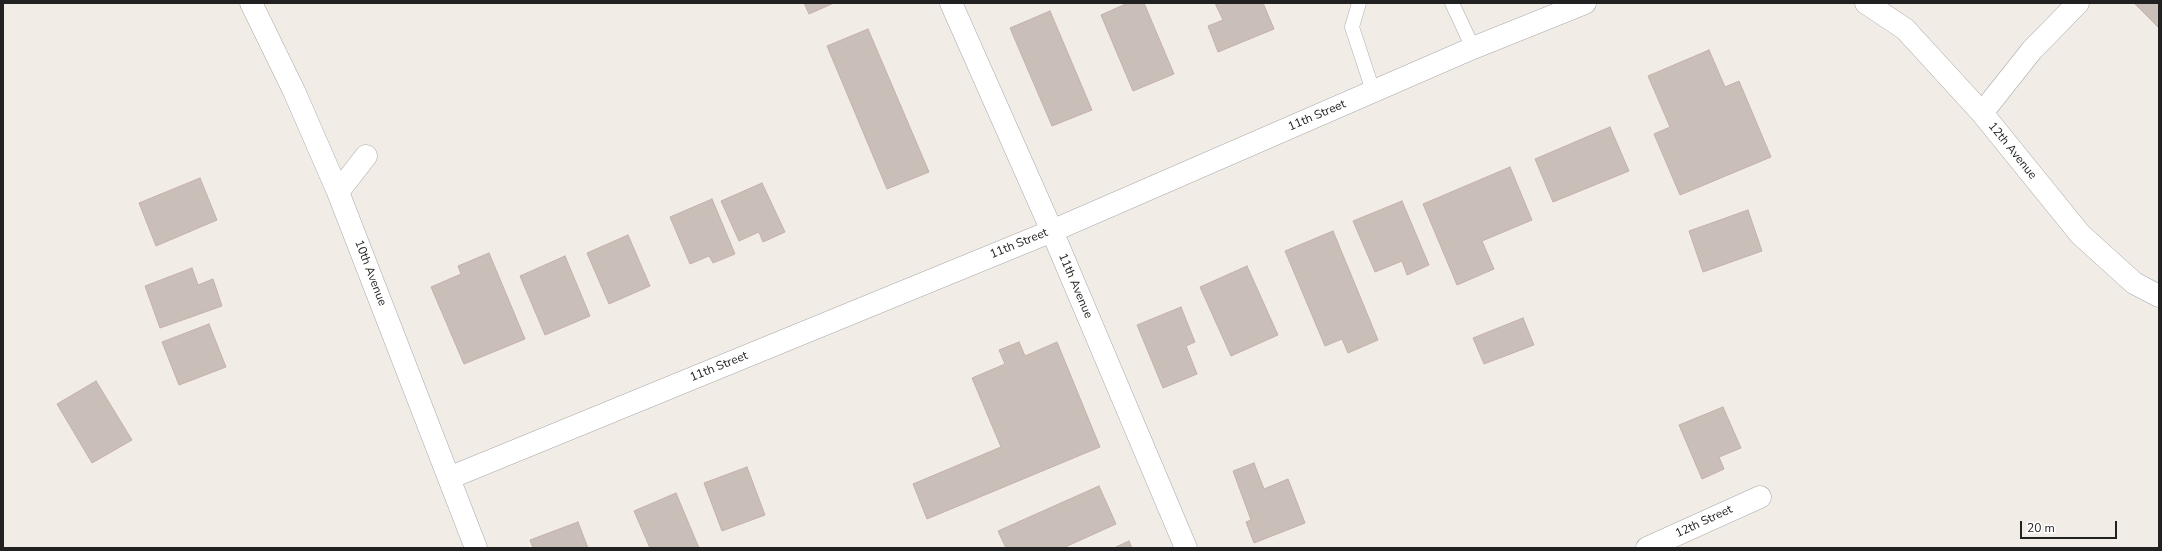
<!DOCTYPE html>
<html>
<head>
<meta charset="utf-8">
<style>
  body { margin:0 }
  #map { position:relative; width:2162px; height:551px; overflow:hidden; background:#f2ece7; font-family:"Nunito Sans",sans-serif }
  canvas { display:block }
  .frame { position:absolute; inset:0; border:4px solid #212121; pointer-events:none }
  .scale { position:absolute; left:2020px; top:521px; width:97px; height:18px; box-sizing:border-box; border:2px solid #212121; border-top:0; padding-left:5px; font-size:12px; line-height:14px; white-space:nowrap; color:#212121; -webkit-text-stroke:3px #fff; paint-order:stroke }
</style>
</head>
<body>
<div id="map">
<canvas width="2162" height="551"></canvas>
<div class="frame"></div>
<div class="scale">20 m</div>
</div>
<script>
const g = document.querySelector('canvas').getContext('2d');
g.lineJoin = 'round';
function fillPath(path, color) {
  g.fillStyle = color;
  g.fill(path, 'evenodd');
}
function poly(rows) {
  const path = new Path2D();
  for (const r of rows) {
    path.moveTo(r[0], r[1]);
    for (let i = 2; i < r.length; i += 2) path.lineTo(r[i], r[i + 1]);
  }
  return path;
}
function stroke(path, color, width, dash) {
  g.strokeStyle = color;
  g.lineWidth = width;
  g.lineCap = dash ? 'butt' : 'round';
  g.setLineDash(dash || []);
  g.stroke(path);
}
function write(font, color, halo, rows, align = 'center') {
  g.font = font + ' "Nunito Sans",sans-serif';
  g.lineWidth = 4;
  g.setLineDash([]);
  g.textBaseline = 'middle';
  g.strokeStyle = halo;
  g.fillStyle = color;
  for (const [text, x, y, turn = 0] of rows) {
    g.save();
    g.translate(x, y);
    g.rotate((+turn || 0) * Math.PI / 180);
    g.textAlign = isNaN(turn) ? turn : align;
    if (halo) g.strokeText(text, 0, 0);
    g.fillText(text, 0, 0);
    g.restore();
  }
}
const building = poly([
  [804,3,834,3,809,14,804,3],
  [1128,3,1144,3,1174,74,1133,91,1101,15,1128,3],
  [1215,3,1263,3,1274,29,1218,52,1208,26,1223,20,1215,3],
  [2136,3,2159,3,2159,28,2135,4,2136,3],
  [1050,11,1092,110,1052,126,1010,28,1050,11],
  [868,29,929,172,887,189,827,46,868,29],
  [1709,50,1725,87,1739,81,1771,157,1680,195,1654,134,1670,127,1648,76,1709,50],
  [1610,127,1629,171,1553,202,1535,159,1610,127],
  [1510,167,1532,220,1482,241,1494,269,1457,285,1423,204,1510,167],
  [200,178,217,220,156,246,139,203,200,178],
  [762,183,785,232,763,242,759,232,739,241,721,201,762,183],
  [712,199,735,254,713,263,709,256,690,264,670,217,712,199],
  [1402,201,1429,265,1407,275,1402,261,1375,272,1353,221,1402,201],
  [1748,210,1762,251,1703,272,1689,231,1748,210],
  [1333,231,1378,340,1348,353,1342,339,1325,346,1285,251,1333,231],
  [628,235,650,286,609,304,587,253,628,235],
  [489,253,525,339,464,364,431,287,461,274,458,266,489,253],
  [565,256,590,316,545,335,520,276,565,256],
  [1247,266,1278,335,1231,356,1200,287,1247,266],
  [192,268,198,285,213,279,222,306,160,328,145,286,192,268],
  [1181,307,1195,342,1186,346,1197,374,1163,388,1137,325,1181,307],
  [1523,318,1534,345,1484,364,1473,338,1523,318],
  [209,324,226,367,179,385,162,342,209,324],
  [1019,342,1025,356,1057,342,1100,447,927,519,913,484,1001,447,972,378,1005,364,999,350,1019,342],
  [96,381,132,440,92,463,57,404,96,381],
  [1723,407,1741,448,1719,457,1724,469,1702,479,1679,425,1723,407],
  [1254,463,1264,489,1288,479,1305,523,1254,543,1246,522,1251,520,1233,471,1254,463],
  [747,467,765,515,722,531,704,483,747,467],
  [1099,486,1116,524,1063,548,1006,548,998,531,1099,486],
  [676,493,699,548,650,548,634,511,676,493],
  [578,522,588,548,533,548,530,540,578,522],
  [1129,541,1132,548,1114,548,1129,541]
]);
fillPath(building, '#cabeb9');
stroke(building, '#c4b0a8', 1);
const lane = poly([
  [1359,3,1352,27,1373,91],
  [1452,3,1473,48]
]);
const street = poly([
  [251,3,294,91,338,192,476,548],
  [951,3,1052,231,1186,548],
  [1866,3,1905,29,1982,113,2080,234,2134,283,2159,296],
  [1982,113,2032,50,2078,3],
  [338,192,366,156],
  [449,478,1052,231,1473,48,1585,3],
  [1647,548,1760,497]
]);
stroke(lane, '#a8a8a8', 15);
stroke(street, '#a8a8a8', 23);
stroke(lane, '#fff', 14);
stroke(street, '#fff', 22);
write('12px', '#212121', '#fff', [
  ["11th Street",1317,116,-23],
  ["12th Avenue",2012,151,51],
  ["11th Street",1019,244,-22],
  ["10th Avenue",370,273,69],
  ["11th Avenue",1075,286,67],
  ["11th Street",719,367,-22],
  ["12th Street",1704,522,-25]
]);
</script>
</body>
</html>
